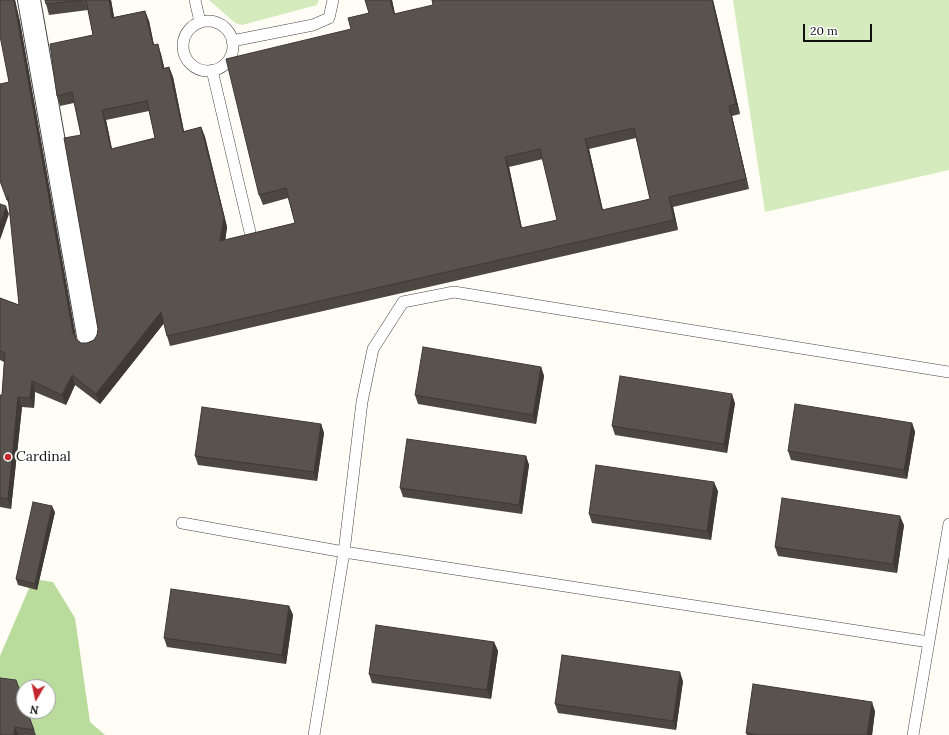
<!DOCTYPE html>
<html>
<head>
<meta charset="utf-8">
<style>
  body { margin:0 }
  #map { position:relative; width:949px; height:735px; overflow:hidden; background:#fffdf5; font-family:Lora,serif }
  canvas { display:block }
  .north { position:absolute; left:16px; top:679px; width:40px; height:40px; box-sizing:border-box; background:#fff; border:1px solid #a0a0a0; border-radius:50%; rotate:189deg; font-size:11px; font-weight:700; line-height:16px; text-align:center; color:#111 }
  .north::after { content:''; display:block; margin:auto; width:14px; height:18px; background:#c4262e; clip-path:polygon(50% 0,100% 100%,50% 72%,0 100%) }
  .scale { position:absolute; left:803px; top:24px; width:69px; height:18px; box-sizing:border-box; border:2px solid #111; border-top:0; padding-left:5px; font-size:12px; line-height:14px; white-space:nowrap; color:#111; -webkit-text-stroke:3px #fff; paint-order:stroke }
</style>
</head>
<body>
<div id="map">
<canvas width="949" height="735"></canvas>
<div class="north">N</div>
<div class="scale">20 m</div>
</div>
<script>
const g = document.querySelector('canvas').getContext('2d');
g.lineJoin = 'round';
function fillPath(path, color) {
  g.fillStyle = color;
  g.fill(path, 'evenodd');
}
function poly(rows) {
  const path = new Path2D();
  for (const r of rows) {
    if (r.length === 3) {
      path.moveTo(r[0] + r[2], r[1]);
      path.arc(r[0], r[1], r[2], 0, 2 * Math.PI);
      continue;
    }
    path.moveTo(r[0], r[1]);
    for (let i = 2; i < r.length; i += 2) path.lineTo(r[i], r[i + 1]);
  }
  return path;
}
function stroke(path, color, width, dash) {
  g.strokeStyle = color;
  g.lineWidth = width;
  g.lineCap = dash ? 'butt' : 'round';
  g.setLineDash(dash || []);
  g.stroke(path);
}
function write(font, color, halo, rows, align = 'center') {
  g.font = font + ' Lora,serif';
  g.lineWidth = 4;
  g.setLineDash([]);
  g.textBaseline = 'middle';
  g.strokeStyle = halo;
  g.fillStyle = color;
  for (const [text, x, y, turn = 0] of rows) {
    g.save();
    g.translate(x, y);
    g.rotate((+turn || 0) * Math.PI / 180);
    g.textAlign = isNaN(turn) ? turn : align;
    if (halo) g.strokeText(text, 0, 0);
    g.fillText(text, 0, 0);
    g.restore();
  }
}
fillPath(poly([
  [209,0,319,0,317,5,242,25,235,23],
  [733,0,949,0,949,170,765,212]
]), '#d5ebbd');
fillPath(poly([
  [33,579,53,582,75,618,90,722,105,735,20,735,0,690,0,656],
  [24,687,48,687,48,711,24,711]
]), '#b9dc9c');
const lane = poly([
  [195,0,200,22],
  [208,46,25],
  [232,41,313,25,329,18,333,0],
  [212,70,250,232],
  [182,523,344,552,929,642],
  [314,735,344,552,362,402,373,349,403,302,454,292,949,372],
  [913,735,949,524]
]);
const street = poly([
  [29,0,89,341]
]);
stroke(lane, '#444', 12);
stroke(street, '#444', 24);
stroke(lane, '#fff', 11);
stroke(street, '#fff', 22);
fillPath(poly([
  [0,0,15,0,20,22,76,339,81,343,87,343,94,340,97,335,98,329,81,135,74,103,60,106,57,96,93,35,88,10,49,15,46,4,45,0,111,0,114,17,145,11,149,21,154,45,161,54,164,68,169,67,173,77,184,131,201,127,205,137,227,227,225,240,295,223,288,198,263,205,259,195,351,29,369,13,365,0,392,0,395,14,713,0,740,114,732,116,749,189,673,207,678,230,170,346,167,336,164,323,100,404,75,385,66,405,35,392,34,408,22,407,11,509,0,507,0,395,2,395,4,362,0,360,0,298,19,305,9,82],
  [149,111,155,138,112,149,106,120],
  [636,138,650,199,603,210,589,149],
  [543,159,557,220,522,228,509,167],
  [541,367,544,376,536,424,418,404,415,395],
  [735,403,727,453,615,435,612,426],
  [912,423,915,432,907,479,791,460,788,451],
  [321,424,324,433,317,481,198,465,195,456],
  [526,456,529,465,522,514,403,497,400,488],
  [718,491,711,540,592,523,589,514],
  [55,512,37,590,18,585,16,579],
  [904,525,897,573,778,556,775,547],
  [289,606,293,615,286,664,167,647,164,638],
  [494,642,498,651,491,699,372,683,369,674],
  [683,681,676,730,558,713,555,704],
  [27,711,36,735,0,735],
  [875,711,872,735,747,735,746,733]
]), '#4d4742');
fillPath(poly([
  [14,0,15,0,20,22,77,343,73,333],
  [109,0,111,0,116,28,112,18],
  [390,0,392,0,397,24,394,14],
  [712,0,713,0,740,114,736,104],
  [145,11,149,21,156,55,153,45],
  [158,44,161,54,167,79,163,69],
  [169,67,173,77,186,142,183,132],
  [729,106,732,116,749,189,746,179],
  [102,110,106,120,114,159,111,149],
  [201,127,205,137,227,227,224,251,220,241],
  [585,139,589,149,605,220,602,210],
  [505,157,509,167,524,238,521,228],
  [8,196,11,210,7,200],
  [669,197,673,207,678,230,674,220],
  [6,206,9,214,0,240,0,224],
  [161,312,165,322,100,404,96,394],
  [541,367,544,376,536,424,533,415],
  [72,375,75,385,66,405,62,395],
  [32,381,35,392,34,408,30,398],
  [732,394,735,403,727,453,724,444],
  [18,397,22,407,11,509,8,499],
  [912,423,915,432,907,479,904,470],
  [321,424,324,433,317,481,314,472],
  [526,456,529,465,522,514,519,505],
  [714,482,718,491,711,540,707,531],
  [52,506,55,512,37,590,35,584],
  [900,516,904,525,897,573,893,564],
  [289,606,293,615,286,664,282,655],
  [494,642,498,651,491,699,487,690],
  [680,672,683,681,676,730,673,721],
  [872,702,875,711,872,735,867,735],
  [15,727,18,735,14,735]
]), '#3f3936');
const building = poly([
  [0,0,14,0,16,12,73,333,76,339,81,343,87,343,94,340,97,335,98,329,64,138,81,135,72,92,57,96,50,44,93,35,86,0,109,0,112,18,145,11,153,45,158,44,163,69,169,67,183,132,201,127,224,217,220,241,295,223,286,188,259,195,226,59,351,29,348,18,369,13,365,0,390,0,394,14,433,5,432,0,712,0,736,104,729,106,746,179,669,197,674,220,167,336,161,312,96,394,72,375,62,395,32,381,30,398,18,397,8,499,0,498,0,395,2,395,5,353,0,351,0,298,19,305,8,196,7,200,0,181,0,84,9,82,0,36,0,0],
  [147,101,155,138,111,149,102,110,147,101],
  [634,128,650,199,602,210,585,139,634,128],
  [540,149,557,220,521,228,505,157,540,149],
  [45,0,83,0,46,4,45,0],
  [0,204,6,206,0,224,0,204],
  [423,347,541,367,533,415,415,395,423,347],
  [620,376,732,394,724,444,612,426,620,376],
  [795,404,912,423,904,470,788,451,795,404],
  [202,407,321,424,314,472,195,456,202,407],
  [407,439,526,456,519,505,400,488,407,439],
  [596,465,714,482,707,531,589,514,596,465],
  [782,498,900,516,893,564,775,547,782,498],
  [33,502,52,506,35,584,16,579,33,502],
  [171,589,289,606,282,655,164,638,171,589],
  [376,625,494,642,487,690,369,674,376,625],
  [562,655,680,672,673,721,555,704,562,655],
  [0,678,16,680,24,702,24,711,27,711,34,730,15,727,14,735,0,735,0,678],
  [753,684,872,702,867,735,758,735,746,733,753,684]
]);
fillPath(building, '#5a524d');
stroke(building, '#3f3936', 1);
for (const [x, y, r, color] of [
  [8,457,4,"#c4262e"]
]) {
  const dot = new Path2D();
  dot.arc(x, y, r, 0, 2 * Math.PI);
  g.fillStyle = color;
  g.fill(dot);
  stroke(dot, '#fff', 1.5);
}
write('14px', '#111', '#fff', [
  ["Cardinal",16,457]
], 'left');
</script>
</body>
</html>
